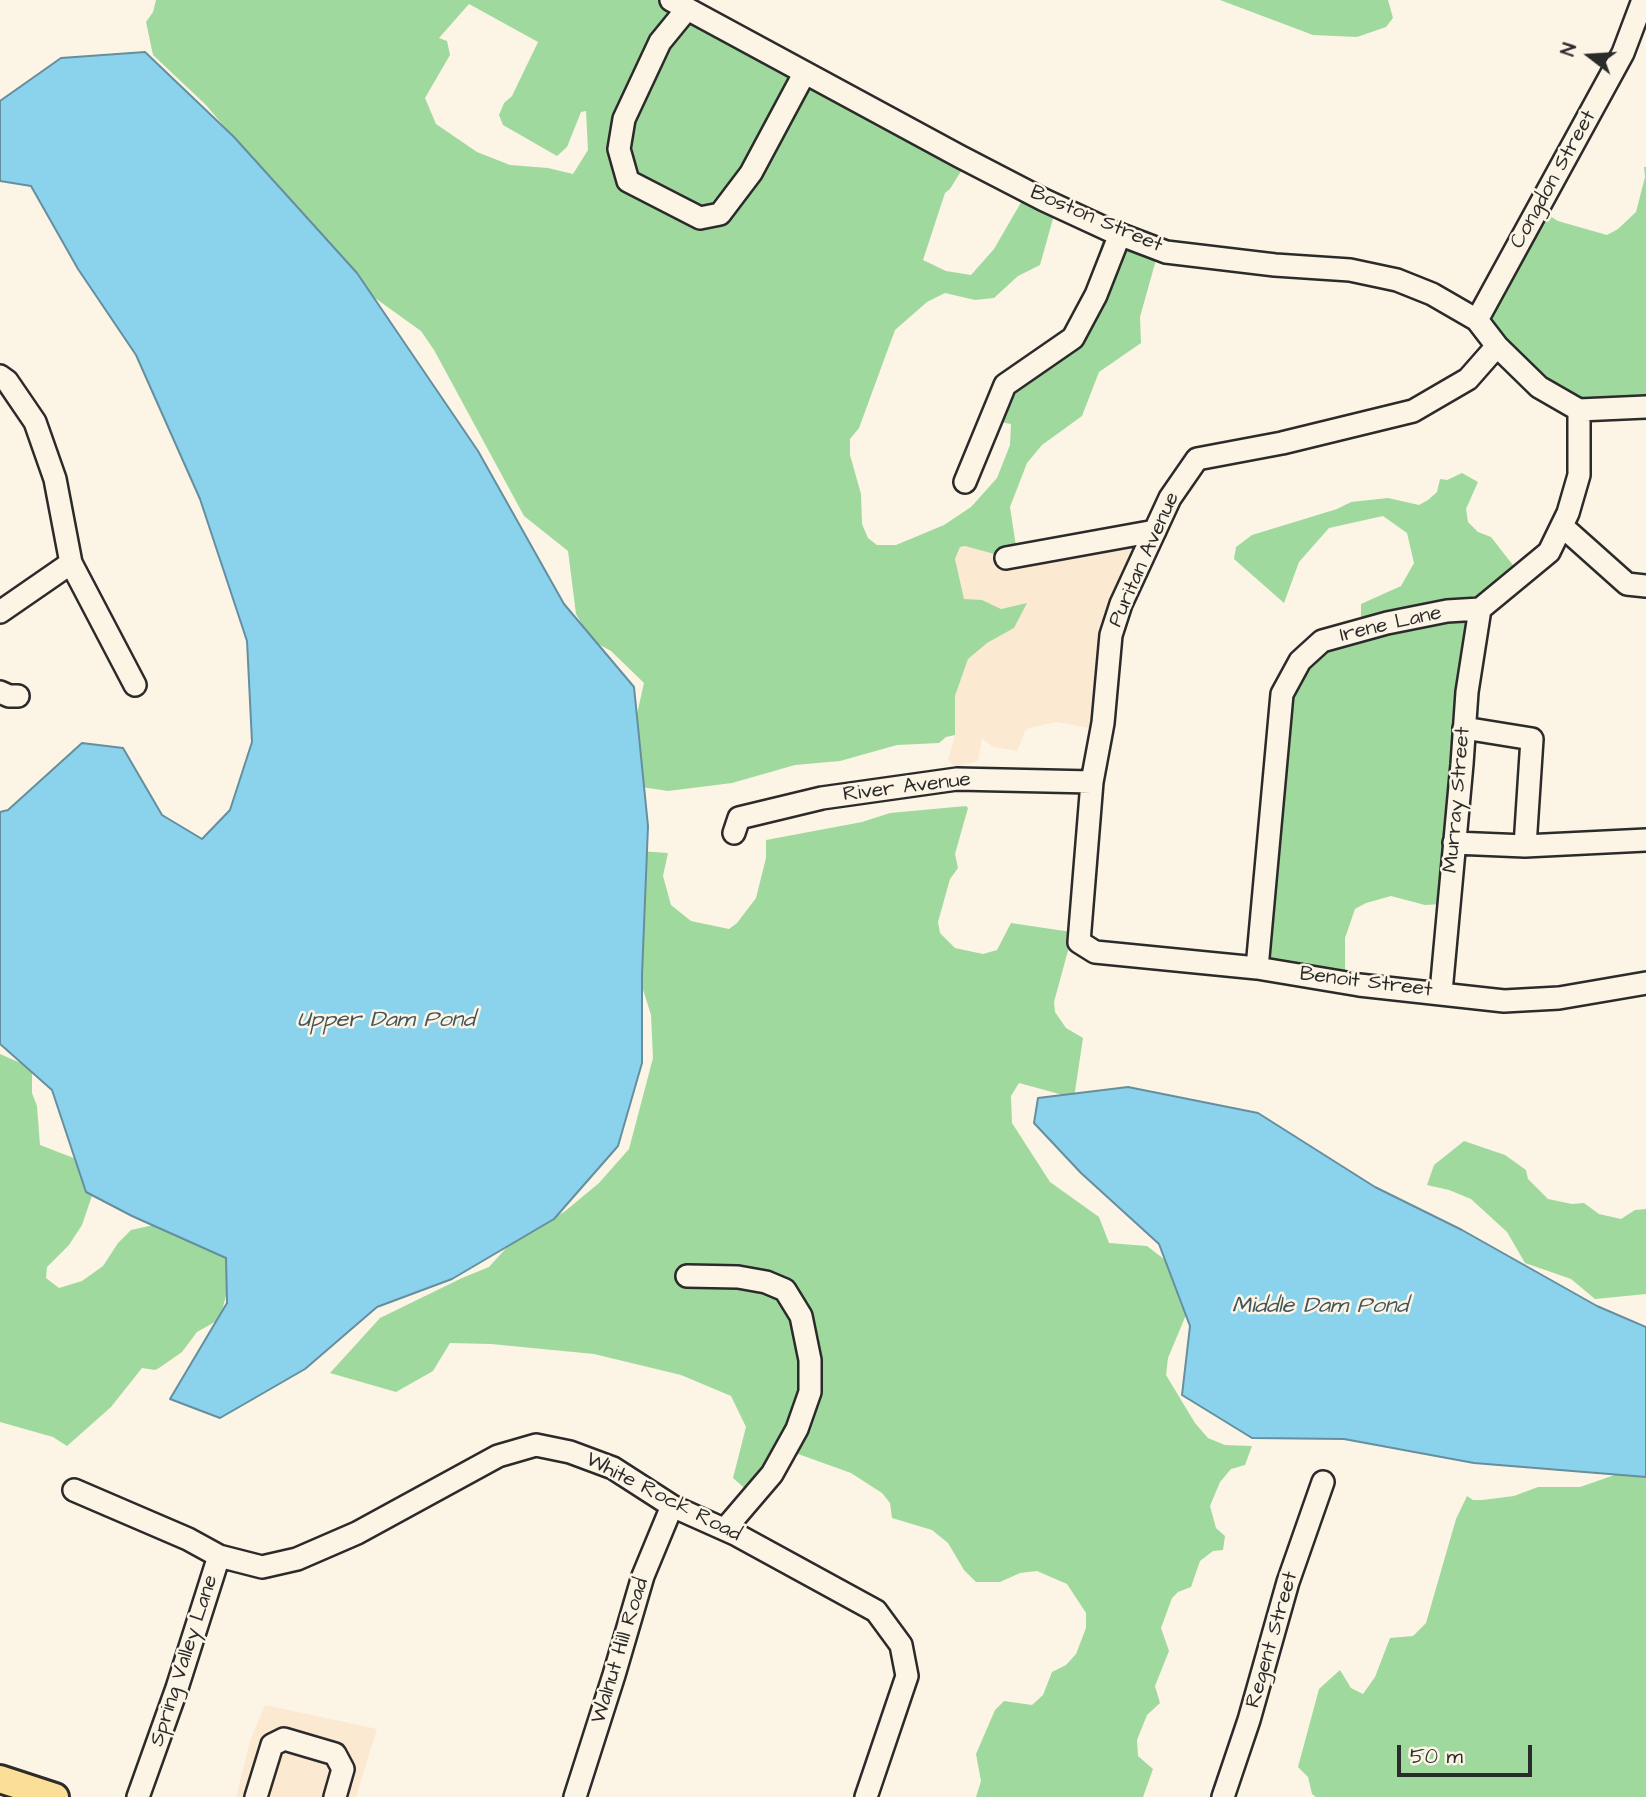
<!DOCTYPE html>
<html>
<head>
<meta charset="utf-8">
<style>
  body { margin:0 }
  #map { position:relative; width:1646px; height:1797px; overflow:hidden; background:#fcf5e5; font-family:"Architects Daughter",sans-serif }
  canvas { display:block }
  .north { position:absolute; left:1555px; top:21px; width:70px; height:70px; -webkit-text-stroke:5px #fcf5e5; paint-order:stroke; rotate:287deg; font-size:19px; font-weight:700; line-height:28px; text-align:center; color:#2b2b2b }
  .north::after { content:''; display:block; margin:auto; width:24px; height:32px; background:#2b2b2b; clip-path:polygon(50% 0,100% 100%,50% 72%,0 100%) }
  .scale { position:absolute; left:1397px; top:1745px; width:135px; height:32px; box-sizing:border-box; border:4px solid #2b2b2b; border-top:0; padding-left:9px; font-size:21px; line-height:24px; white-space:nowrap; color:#2b2b2b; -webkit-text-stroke:5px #fcf5e5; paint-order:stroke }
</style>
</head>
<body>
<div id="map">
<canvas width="1646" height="1797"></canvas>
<div class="north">N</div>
<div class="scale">50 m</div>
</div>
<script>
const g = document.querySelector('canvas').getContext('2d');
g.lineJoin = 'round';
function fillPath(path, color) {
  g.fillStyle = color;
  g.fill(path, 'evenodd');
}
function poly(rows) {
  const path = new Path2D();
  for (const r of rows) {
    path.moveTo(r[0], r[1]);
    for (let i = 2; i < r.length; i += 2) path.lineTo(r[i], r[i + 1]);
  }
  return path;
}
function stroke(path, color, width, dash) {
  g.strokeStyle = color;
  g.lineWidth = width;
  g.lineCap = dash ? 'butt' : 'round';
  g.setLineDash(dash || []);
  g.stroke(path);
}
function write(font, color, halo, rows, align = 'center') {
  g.font = font + ' "Architects Daughter",sans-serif';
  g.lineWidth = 5;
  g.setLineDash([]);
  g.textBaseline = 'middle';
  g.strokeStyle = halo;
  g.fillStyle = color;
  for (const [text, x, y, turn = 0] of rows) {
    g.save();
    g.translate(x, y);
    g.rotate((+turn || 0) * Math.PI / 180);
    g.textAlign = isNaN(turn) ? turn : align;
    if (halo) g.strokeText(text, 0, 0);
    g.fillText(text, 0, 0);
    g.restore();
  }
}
fillPath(poly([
  [1142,532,1094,729,1056,722,1026,729,1017,751,993,747,982,738,978,761,956,767,948,760,955,735,955,696,968,659,987,643,1014,628,1026,603,1000,609,982,600,964,600,955,560,960,547,965,546,1005,557],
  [265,1705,377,1729,356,1797,236,1797,250,1741]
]), '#fbe9d2');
fillPath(poly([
  [156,0,671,0,968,160,950,189,945,193,923,260,946,271,971,275,994,249,1027,192,1056,208,1040,265,1018,276,994,298,975,300,945,293,927,302,895,330,859,428,850,439,850,455,861,494,862,524,868,538,877,545,896,545,944,525,971,507,997,478,1010,445,1011,424,1000,422,1019,374,1048,344,1077,321,1084,307,1106,228,1159,249,1140,317,1141,343,1099,372,1082,416,1042,445,1027,463,1010,507,1017,553,1005,557,965,546,960,547,955,559,964,599,982,600,1001,609,1027,603,1014,628,987,643,968,659,955,696,955,735,946,737,939,743,897,745,840,761,795,765,732,783,668,791,635,786,629,749,644,683,611,651,591,640,576,614,568,551,524,516,434,350,421,331,368,293,341,266,206,105,153,55,146,22,153,12],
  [469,4,538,42,512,96,504,103,499,115,503,125,557,156,567,147,581,112,586,111,588,150,573,174,548,168,510,165,477,152,436,124,425,98,450,55,447,41,439,38],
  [1220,0,1388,0,1393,18,1386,27,1357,37,1313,35],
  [1644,167,1646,167,1646,406,1579,408,1481,325,1540,210,1558,221,1607,235,1618,229,1636,212,1645,177],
  [1462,473,1478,482,1466,509,1468,522,1478,532,1491,537,1516,569,1477,609,1445,904,1425,905,1391,896,1366,903,1355,909,1345,938,1345,979,1255,964,1274,752,1300,658,1361,628,1361,604,1401,586,1414,563,1407,533,1383,516,1329,528,1299,562,1284,603,1234,559,1236,547,1252,535,1337,509,1351,502,1388,498,1419,505,1428,500,1437,492,1440,479,1447,480],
  [966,806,968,808,955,854,958,868,950,879,938,922,940,933,955,948,983,954,997,950,1011,923,1078,933,1076,942,1069,947,1054,1002,1055,1012,1066,1028,1083,1038,1074,1098,1019,1083,1011,1096,1012,1123,1050,1182,1099,1217,1109,1243,1147,1246,1194,1282,1191,1303,1168,1358,1166,1375,1195,1423,1208,1438,1225,1445,1252,1446,1245,1465,1231,1469,1220,1482,1210,1506,1216,1528,1225,1536,1223,1550,1213,1551,1200,1561,1191,1587,1178,1592,1172,1598,1161,1628,1169,1651,1155,1686,1160,1703,1147,1715,1137,1740,1138,1756,1153,1769,1143,1797,976,1797,981,1781,976,1754,995,1710,1004,1701,1032,1705,1043,1695,1052,1672,1066,1665,1076,1654,1086,1628,1086,1613,1067,1584,1037,1571,1020,1573,1000,1582,976,1582,964,1570,948,1543,932,1530,892,1518,890,1503,882,1493,851,1473,787,1450,751,1494,733,1478,746,1427,731,1396,681,1375,594,1354,491,1344,450,1343,433,1371,396,1392,330,1373,380,1318,462,1278,489,1267,518,1235,564,1212,599,1183,629,1149,653,1058,651,1015,631,951,639,851,668,853,663,876,671,905,691,921,729,929,737,923,756,898,766,858,766,840,862,822,890,813],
  [0,1054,32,1068,32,1093,37,1106,40,1145,84,1162,94,1190,82,1225,69,1245,47,1267,46,1278,59,1288,82,1281,103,1266,118,1243,131,1230,154,1225,236,1256,220,1319,197,1332,182,1352,159,1368,155,1370,142,1368,111,1407,67,1446,53,1437,0,1422],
  [1464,1141,1505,1155,1526,1170,1528,1179,1548,1199,1572,1204,1584,1203,1599,1214,1621,1219,1635,1210,1646,1209,1646,1294,1595,1299,1571,1279,1525,1263,1507,1232,1471,1199,1449,1190,1427,1185,1434,1165],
  [1629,1470,1646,1476,1646,1797,1316,1797,1312,1794,1308,1777,1298,1767,1319,1689,1340,1670,1351,1688,1363,1694,1375,1677,1390,1638,1413,1636,1426,1623,1456,1519,1467,1496,1473,1500,1482,1500,1514,1496,1538,1487,1580,1487]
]), '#a0d99e');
const water = poly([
  [145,52,234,137,357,273,478,451,564,604,634,687,648,826,642,975,642,1063,618,1146,554,1219,452,1279,377,1307,305,1369,220,1418,170,1399,227,1303,226,1258,132,1216,86,1192,52,1090,0,1044,0,812,8,810,82,743,123,748,162,815,202,839,230,810,252,742,247,641,200,499,136,355,78,269,31,186,0,181,0,101,61,58,145,52],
  [1128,1087,1258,1113,1375,1187,1462,1230,1597,1306,1646,1327,1646,1477,1474,1463,1344,1439,1252,1438,1182,1395,1190,1326,1159,1244,1081,1173,1034,1123,1038,1098,1128,1087]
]);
fillPath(water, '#8bd2ec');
stroke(water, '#658f9f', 2);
const minor = poly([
  [671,0,959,156,1044,200,1111,231,1166,252,1275,265,1350,270,1397,280,1432,294,1477,320,1497,346,1539,387,1579,410,1646,407],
  [687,9,660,42,624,119,619,149,628,181,700,218,720,214,751,173,804,74],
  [1477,320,1623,53,1643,0],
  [1497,346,1468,379,1413,411,1282,443,1197,459,1170,498,1121,604,1111,635,1103,723,1092,782,1079,942,1095,952,1257,968,1359,985,1504,1001,1559,998,1646,983],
  [0,376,7,381,35,422,55,479,71,563,0,612],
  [965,482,1005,385,1073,338,1096,295,1120,234],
  [1562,526,1627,584,1646,586],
  [1006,558,1155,531],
  [71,563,135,685],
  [0,692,9,696,18,696],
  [1464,728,1532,739,1525,846,1646,840],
  [734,833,739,818,822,798,957,779,1092,782],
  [1454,843,1525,846],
  [1257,968,1282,694,1300,661,1322,641,1387,623,1447,611,1480,609,1549,552,1568,513,1579,475,1579,410],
  [1441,992,1462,764,1467,692,1480,609],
  [687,1276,738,1277,766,1282,785,1290,801,1316,810,1360,810,1392,797,1429,772,1474,725,1529],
  [74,1490,188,1539,219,1556,262,1567,297,1559,357,1533,498,1456,536,1445,570,1452,613,1468,672,1506,737,1535,876,1611,901,1645,907,1676,866,1797],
  [138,1797,177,1688,219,1556],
  [256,1797,272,1745,284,1739,335,1754,343,1769,335,1797],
  [575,1797,614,1675,643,1576,672,1506],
  [1223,1797,1249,1720,1288,1582,1323,1482]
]);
const major = poly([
  [0,1779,55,1797]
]);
stroke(minor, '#2b2b2b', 26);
stroke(major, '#2b2b2b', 32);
stroke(minor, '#fcf5e5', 21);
stroke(major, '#fbdf96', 26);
write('21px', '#2b2b2b', '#fcf5e5', [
  ["Congdon Street",1554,180,-61],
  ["Boston Street",1096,220,23],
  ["Puritan Avenue",1145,560,-66],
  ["Irene Lane",1391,625,-13],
  ["River Avenue",907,788,-7],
  ["Murray Street",1458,800,-85],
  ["Benoit Street",1366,983,7],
  ["White Rock Road",663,1498,27],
  ["Regent Street",1273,1640,-74],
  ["Walnut Hill Road",621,1651,-73],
  ["Spring Valley Lane",185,1661,-72]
]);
write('italic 23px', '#43555b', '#fcf5e5', [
  ["Upper Dam Pond",386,1021],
  ["Middle Dam Pond",1320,1307]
]);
</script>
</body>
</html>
